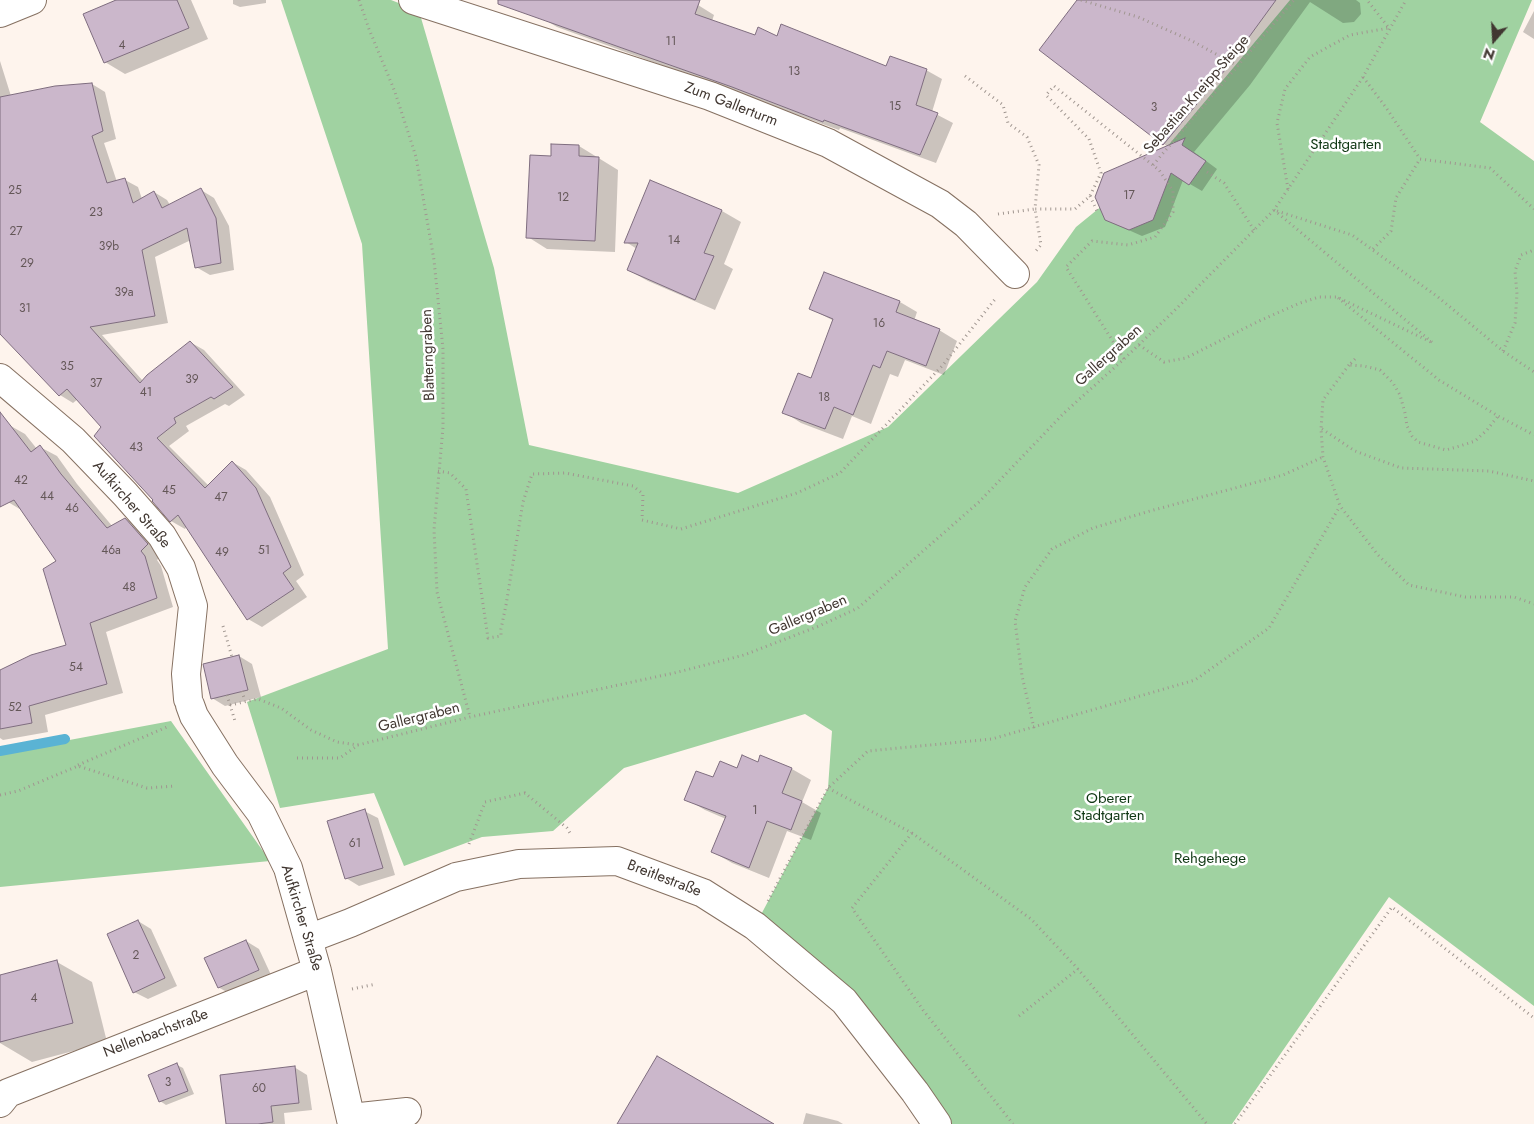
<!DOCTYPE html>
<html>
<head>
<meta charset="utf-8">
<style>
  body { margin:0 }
  #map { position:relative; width:1534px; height:1124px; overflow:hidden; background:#fef4ed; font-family:Jost,sans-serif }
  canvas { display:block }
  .north { position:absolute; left:1469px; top:15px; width:50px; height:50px; -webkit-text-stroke:4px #fff; paint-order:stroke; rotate:199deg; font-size:14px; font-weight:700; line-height:20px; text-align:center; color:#413731 }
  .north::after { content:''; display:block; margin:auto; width:18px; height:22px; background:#413731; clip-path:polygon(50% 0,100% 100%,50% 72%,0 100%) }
</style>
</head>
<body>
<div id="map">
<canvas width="1534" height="1124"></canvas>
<div class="north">N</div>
</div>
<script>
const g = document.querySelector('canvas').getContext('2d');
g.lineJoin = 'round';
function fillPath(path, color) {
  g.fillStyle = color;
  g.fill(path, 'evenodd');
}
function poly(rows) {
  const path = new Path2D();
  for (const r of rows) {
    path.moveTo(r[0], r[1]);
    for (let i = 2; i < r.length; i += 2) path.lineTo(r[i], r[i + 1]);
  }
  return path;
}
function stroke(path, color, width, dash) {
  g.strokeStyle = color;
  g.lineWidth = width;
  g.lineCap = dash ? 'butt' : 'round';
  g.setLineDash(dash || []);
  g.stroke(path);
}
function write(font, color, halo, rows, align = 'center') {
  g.font = font + ' Jost,sans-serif';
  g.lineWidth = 5;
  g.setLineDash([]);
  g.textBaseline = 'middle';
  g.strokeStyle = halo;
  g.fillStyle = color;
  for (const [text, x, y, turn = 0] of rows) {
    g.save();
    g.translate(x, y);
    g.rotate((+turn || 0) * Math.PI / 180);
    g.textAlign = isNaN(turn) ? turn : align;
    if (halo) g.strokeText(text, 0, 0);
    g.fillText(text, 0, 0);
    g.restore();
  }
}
fillPath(poly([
  [281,0,391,0,419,11,494,268,529,445,738,493,888,427,1037,282,1076,227,1151,166,1290,0,1532,0,1480,122,1534,161,1534,1006,1389,897,1232,1124,937,1124,915,1092,755,926,828,788,832,731,805,714,624,768,553,831,482,837,404,866,374,793,280,808,247,702,388,649,362,244],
  [171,721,270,861,0,887,0,753]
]), '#a0d2a1');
fillPath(poly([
  [119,0,191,0,208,39,125,74,105,62],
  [233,0,266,0,266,3,240,7,233,4],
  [534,0,682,0,698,5,714,15,712,21,756,36,778,37,886,68,926,70,942,79,932,112,953,123,936,163,840,128,839,130,557,27,542,18],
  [1080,0,1356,0,1360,3,1361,14,1354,22,1343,23,1310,2,1250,85,1194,152,1217,169,1202,191,1183,180,1165,227,1142,236,1106,220,1168,147,1164,144],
  [1534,11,1534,39,1523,32],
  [0,61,11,96,92,84,105,92,116,139,104,143,117,182,125,180,138,187,142,199,154,192,167,200,170,205,201,190,214,198,229,226,234,270,210,275,196,267,191,240,155,257,168,323,102,335,143,381,190,342,204,350,245,395,229,406,225,404,186,426,189,431,169,446,209,486,232,462,246,470,270,497,304,575,296,581,307,597,262,627,248,619,187,526,185,529,171,521,103,427,78,399,73,403,60,395,0,332],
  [579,146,618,170,615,252,547,249,528,237,552,157],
  [651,181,722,211,741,222,724,264,733,269,715,310,648,281,628,270,637,249,626,242],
  [825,273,900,302,917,312,914,321,939,330,957,341,944,375,905,360,898,377,890,374,871,424,852,416,843,439,801,423,784,412,811,380,834,321,811,309],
  [0,417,9,425,25,434,37,449,40,447,57,456,77,484,113,527,125,519,141,528,163,554,157,560,161,566,173,607,106,632,123,693,45,715,48,732,3,740,0,738,0,671,67,646,58,561,23,511,8,502,0,495],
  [239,656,252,664,261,697,225,706,212,698],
  [759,764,792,769,811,780,802,802,821,813,811,840,787,831,769,878,732,863,713,852,726,819,705,810,686,799,713,779,737,769],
  [364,811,378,818,395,875,359,886,346,878],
  [138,921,151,929,177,986,148,999,134,992],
  [246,941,259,949,272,977,232,995,218,987],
  [57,962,92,982,107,1042,32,1062,0,1043,0,976],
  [177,1065,183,1068,194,1094,166,1105,160,1101],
  [294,1067,307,1075,312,1110,284,1113,285,1124,227,1124],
  [806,1113,838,1121,843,1124,803,1124]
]), '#0003');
stroke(poly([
  [0,751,65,739]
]), '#5ab3d4', 10);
const building = poly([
  [116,0,177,0,189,28,104,63,83,14,116,0],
  [498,0,700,0,695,14,755,35,758,27,777,36,781,24,886,66,890,56,927,69,916,105,938,113,920,155,824,120,823,122,732,87,498,4,498,0],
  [1077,0,1276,0,1225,70,1163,145,1039,50,1077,0],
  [92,83,103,131,92,136,107,183,125,178,133,203,154,191,162,208,201,188,216,218,221,263,195,268,187,228,142,250,155,316,90,327,140,383,147,375,190,341,233,387,214,399,211,397,174,418,176,423,157,438,205,488,232,461,256,488,291,567,283,573,294,589,247,620,178,515,170,522,152,501,153,500,94,436,101,427,67,389,59,396,0,334,0,97,55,86,92,83],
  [1185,138,1182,145,1206,161,1189,185,1171,173,1153,220,1129,230,1105,220,1095,197,1104,173,1185,138],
  [551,144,579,145,579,156,599,157,595,241,526,238,530,155,551,156,551,144],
  [650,180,722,210,704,253,714,256,695,300,627,270,638,243,624,243,650,180],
  [824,272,900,301,896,312,940,329,926,366,887,351,880,368,873,365,853,415,834,407,825,429,782,413,798,373,811,378,833,319,809,309,824,272],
  [0,412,31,452,40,445,61,474,107,528,125,518,148,544,141,551,145,556,157,598,90,623,107,684,29,706,32,723,0,729,0,670,31,655,66,645,43,569,56,561,14,500,0,507,0,412],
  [239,655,248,690,211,699,203,664,239,655],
  [742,755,758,762,760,755,792,768,782,793,802,801,791,830,767,821,749,868,711,852,726,816,684,800,696,771,713,777,720,761,737,768,742,755],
  [365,809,383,868,345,879,327,821,365,809],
  [138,920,165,978,133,993,107,934,138,920],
  [246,940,259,970,218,988,204,958,246,940],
  [57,960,73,1023,0,1042,0,975,57,960],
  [657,1056,774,1124,617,1124,657,1056],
  [177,1063,188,1091,159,1102,148,1075,177,1063],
  [295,1066,299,1103,271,1106,273,1122,258,1124,226,1124,220,1075,295,1066]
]);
fillPath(building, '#cbb7cb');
stroke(building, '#7f6d7f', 1);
const minor = poly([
  [413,0,710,96,828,143,940,204,966,224,1015,274],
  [0,13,32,0],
  [0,378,73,440,125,494,162,536,181,568,193,606,186,674,188,699],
  [190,705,194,716,225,765,261,813,288,868,317,971,352,1124],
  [308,939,350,923,456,877,519,864,617,861,703,893,755,926,844,1001,915,1092,937,1124],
  [0,1103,8,1093,317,971],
  [351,1118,407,1112]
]);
stroke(minor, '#867162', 30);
stroke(poly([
  [359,0,369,29,395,92,416,157,434,260,443,349,443,427,434,530,437,592,470,717],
  [1081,0,1138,17,1192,41,1238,66],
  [965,76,1003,105,1008,123,1027,137,1039,165,1035,209,1075,209,1090,196,1101,173,1089,139,1046,95,1054,86,1159,170,1173,191,1173,212,1155,237,1128,245,1092,241,1066,267,1124,359],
  [1363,77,1387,109,1420,159,1490,168,1534,209],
  [1153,165,1294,0],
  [1207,172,1224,183,1254,230],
  [1288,189,1277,123,1285,89,1310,57,1350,35,1389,28,1367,0],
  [1090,196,1097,211],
  [1274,210,1433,343,1337,297,1439,380,1498,416,1534,435],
  [1277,211,1352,235,1438,297,1503,351,1534,372],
  [998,214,1035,209,1041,245,1034,253],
  [1373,249,1391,231,1396,198,1420,159],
  [1139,345,1164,362,1186,358,1259,321,1300,303,1319,297,1337,297],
  [1503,351,1515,323,1517,294,1515,271,1521,255,1534,250],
  [1355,359,1349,365,1364,366,1380,370,1393,383,1400,395,1405,413,1407,426,1412,436,1418,442,1446,450,1460,446,1475,441,1487,430,1498,416],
  [1349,365,1323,400,1321,429,1323,457,1340,506,1378,555,1409,585,1465,597,1514,597,1534,604],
  [1322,429,1355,451,1401,468,1489,471,1534,481],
  [438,471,450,473,466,489,488,638,501,636,501,629,506,605,523,502,532,474,565,473,633,486,643,494,642,520,681,529,797,493,840,473,943,365,996,298],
  [223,626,232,657],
  [242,691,245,701],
  [227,695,235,721],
  [230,705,258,699,281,708,311,730,337,742,358,745],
  [1034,728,1022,676,1015,621,1025,587,1052,549,1093,528,1150,511,1283,475,1323,457],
  [297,758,340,758,358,745,470,717,674,673,744,655,819,626,858,608,979,502,1064,413,1124,359,1174,311,1274,210,1363,77,1406,0],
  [78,765,167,727],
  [828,788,912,833,1031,919,1078,969,1207,1124],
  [0,795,18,791,78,766,147,788,176,786],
  [912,833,852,908,923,1010,1013,1124],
  [469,844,485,802,525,793,567,828,570,833],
  [768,901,828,788,868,751,992,739,1195,680,1269,628,1340,506],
  [352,989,376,984],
  [1019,1016,1078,969],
  [1235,1124,1392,907,1534,1018]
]), '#a09690', 3, [1, 4]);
stroke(minor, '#fff', 28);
write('12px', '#645758', null, [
  ["11",671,42],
  ["4",122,46],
  ["13",794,72],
  ["15",895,107],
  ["3",1154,108],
  ["25",15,191],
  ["17",1129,196],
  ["12",563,198],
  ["23",96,213],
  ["27",16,232],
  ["14",674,241],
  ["39b",109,247],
  ["29",27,264],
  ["39a",124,293],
  ["31",25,309],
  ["16",879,324],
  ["35",67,367],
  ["39",192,380],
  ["37",96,384],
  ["41",146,393],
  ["18",824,398],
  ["43",136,448],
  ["42",21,481],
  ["45",169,491],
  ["44",47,497],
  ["47",221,498],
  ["46",72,509],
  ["46a",111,551],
  ["51",264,551],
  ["49",222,553],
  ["48",129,588],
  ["54",76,668],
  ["52",15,708],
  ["1",755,811],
  ["61",355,844],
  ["2",136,956],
  ["4",34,999],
  ["3",168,1083],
  ["60",259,1089]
]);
write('15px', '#413731', '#fff', [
  ["Sebastian-Kneipp-Steige",1197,95,-49],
  ["Zum Gallerturm",731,105,21],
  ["Blatterngraben",429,355,-92],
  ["Gallergraben",1109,356,-42],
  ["Aufkircher Straße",131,505,49],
  ["Gallergraben",808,616,-23],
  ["Gallergraben",419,718,-14],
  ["Breitlestraße",664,879,21],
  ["Aufkircher Straße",301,918,73],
  ["Nellenbachstraße",156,1034,-21]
]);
write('15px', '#0f3713', '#fff', [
  ["Stadtgarten",1346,145],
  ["Oberer",1109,799],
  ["Stadtgarten",1109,816],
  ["Rehgehege",1210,859]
]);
</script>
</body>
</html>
